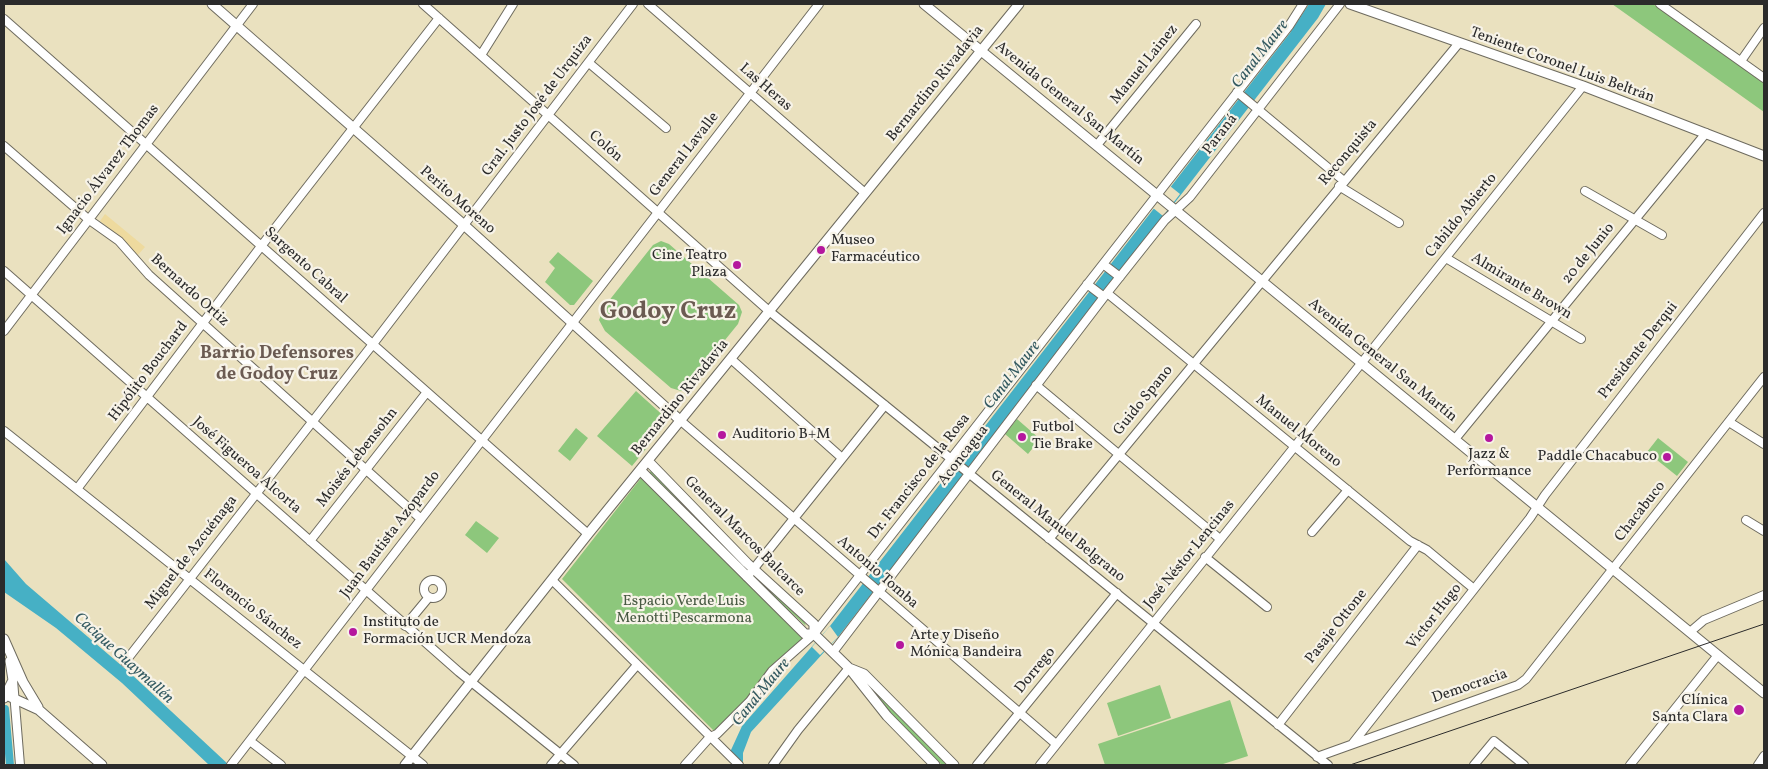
<!DOCTYPE html>
<html>
<head>
<meta charset="utf-8">
<style>
  body { margin:0 }
  #map { position:relative; width:1768px; height:769px; overflow:hidden; background:#eae1bf; font-family:Vollkorn,serif }
  canvas { display:block }
  .frame { position:absolute; inset:0; border:5px solid #2b2b2b; pointer-events:none }
</style>
</head>
<body>
<div id="map">
<canvas width="1768" height="769"></canvas>
<div class="frame"></div>
</div>
<script>
const g = document.querySelector('canvas').getContext('2d');
g.lineJoin = 'round';
function fillPath(path, color) {
  g.fillStyle = color;
  g.fill(path, 'evenodd');
}
function poly(rows) {
  const path = new Path2D();
  for (const r of rows) {
    if (r.length === 3) {
      path.moveTo(r[0] + r[2], r[1]);
      path.arc(r[0], r[1], r[2], 0, 2 * Math.PI);
      continue;
    }
    path.moveTo(r[0], r[1]);
    for (let i = 2; i < r.length; i += 2) path.lineTo(r[i], r[i + 1]);
  }
  return path;
}
function stroke(path, color, width, dash) {
  g.strokeStyle = color;
  g.lineWidth = width;
  g.lineCap = dash ? 'butt' : 'round';
  g.setLineDash(dash || []);
  g.stroke(path);
}
function write(font, color, halo, rows, align = 'center') {
  g.font = font + ' Vollkorn,serif';
  g.lineWidth = 4.5;
  g.setLineDash([]);
  g.textBaseline = 'middle';
  g.strokeStyle = halo;
  g.fillStyle = color;
  for (const [text, x, y, turn = 0] of rows) {
    g.save();
    g.translate(x, y);
    g.rotate((+turn || 0) * Math.PI / 180);
    g.textAlign = isNaN(turn) ? turn : align;
    if (halo) g.strokeText(text, 0, 0);
    g.fillText(text, 0, 0);
    g.restore();
  }
}
fillPath(poly([
  [1612,4,1653,4,1764,83,1764,112],
  [661,241,669,244,739,305,742,312,738,324,686,388,681,391,671,388,605,331,599,320,604,307,653,245],
  [558,252,593,281,574,305,570,305,545,282,555,268,549,262],
  [636,391,667,419,667,423,632,466,597,436],
  [1017,419,1040,439,1028,454,1005,434],
  [576,428,588,438,570,461,558,451],
  [1658,438,1688,462,1677,476,1647,452],
  [652,470,747,568,745,570,649,473],
  [641,478,807,641,791,655,717,734,562,579],
  [476,521,499,538,487,553,465,535],
  [754,574,804,621,806,626,752,577],
  [866,682,947,765,942,765,893,716],
  [1160,685,1171,718,1118,736,1107,703],
  [1230,700,1248,756,1220,765,1105,765,1098,744]
]), '#8dc77c');
fillPath(poly([
  [105,214,145,247,137,256,122,238,100,221]
]), '#eeda9e');
fillPath(poly([
  [1309,4,1326,4,1318,18,838,637,751,732,743,753,743,765,732,765,731,750,742,726,830,626,1290,33],
  [4,559,26,584,129,672,229,765,209,765,122,683,56,628,4,592]
]), '#46b0c5');
fillPath(poly([
  [1170,186,1180,194,1163,216,1153,208],
  [830,626,838,637,820,655,812,647]
]), '#eae1bf');
stroke(poly([
  [5,709,10,765]
]), '#46b0c5', 8);
const minor = poly([
  [423,4,769,311,1328,765],
  [648,4,865,193],
  [1660,4,1764,78],
  [4,19,588,534],
  [481,55,513,4],
  [1741,61,1764,28],
  [589,63,666,128],
  [1237,92,1344,181],
  [1097,145,1196,24],
  [4,146,88,219,119,241,149,275,421,519],
  [1339,186,1399,223],
  [1585,191,1662,235],
  [1446,258,1581,339],
  [1103,264,1120,277],
  [4,271,459,672,574,765],
  [1087,284,1104,297],
  [1107,293,1410,541,1427,550,1474,589],
  [4,331,253,4],
  [731,359,842,458],
  [1036,385,1220,539],
  [681,421,1056,744],
  [1729,422,1764,444],
  [4,431,423,765],
  [1455,439,1706,133],
  [77,489,262,245,439,18],
  [1746,520,1764,531],
  [1312,532,1348,490],
  [1049,539,1459,43],
  [310,541,427,392],
  [1205,557,1267,607],
  [747,577,885,405],
  [552,580,739,765],
  [433,589,9],
  [405,626,429,597],
  [1690,632,1704,620,1764,595],
  [833,652,1107,293,1165,220,1190,197,1340,4],
  [125,662,373,344,633,4],
  [13,680,20,765],
  [1278,725,1418,545],
  [250,741,281,765],
  [1353,743,1530,518,1545,495,1764,213],
  [1317,757,1518,685,1526,679,1764,377],
  [231,765,819,4],
  [551,765,637,665],
  [685,765,710,737,717,734,750,701,772,671,814,634,1289,26,1303,4],
  [773,765,798,730,849,668],
  [977,765,1117,593],
  [1040,765,1583,86],
  [1474,765,1494,741,1524,765],
  [1630,765,1718,655],
  [1758,765,1764,756]
]);
const major = poly([
  [212,4,464,225,681,421],
  [924,4,1764,693],
  [1350,4,1583,86,1764,156],
  [648,461,747,563,814,624,814,634],
  [640,470,805,634,814,634,849,668,887,716,935,765],
  [4,639,23,682,38,707],
  [849,668,864,674,954,765],
  [4,694,39,710,102,765],
  [4,698,13,680,10,661],
  [405,765,588,534,1019,4]
]);
stroke(minor, '#6e6b5f', 10);
stroke(major, '#6e6b5f', 11);
stroke(minor, '#fff', 8);
stroke(major, '#fff', 9);
stroke(poly([
  [1350,765,1764,624]
]), '#2b2b2b', 1);
for (const [x, y, r, color] of [
  [821,250,5,"#b5179e"],
  [737,265,5,"#b5179e"],
  [722,435,5,"#b5179e"],
  [1022,437,5,"#b5179e"],
  [1489,438,5,"#b5179e"],
  [1667,457,5,"#b5179e"],
  [353,632,5,"#b5179e"],
  [900,645,5,"#b5179e"],
  [1739,710,6,"#b5179e"]
]) {
  const dot = new Path2D();
  dot.arc(x, y, r, 0, 2 * Math.PI);
  g.fillStyle = color;
  g.fill(dot);
  stroke(dot, '#f7f3e8', 2);
}
write('15px', '#2b2b2b', '#f7f3e8', [
  ["Manuel Lainez",1145,65,-51],
  ["Teniente Coronel Luis Beltrán",1562,66,20],
  ["Bernardino Rivadavia",936,84,-51],
  ["Las Heras",765,88,41],
  ["Avenida General San Martín",1069,104,39],
  ["Gral. Justo José de Urquiza",538,106,-53],
  ["Paraná",1221,135,-52],
  ["Colón",605,147,41],
  ["Reconquista",1349,153,-50],
  ["General Lavalle",685,155,-52],
  ["Ignacio Álvarez Thomas",109,170,-53],
  ["Perito Moreno",457,201,41],
  ["Cabildo Abierto",1462,216,-51],
  ["20 de Junio",1589,254,-51],
  ["Sargento Cabral",305,266,42],
  ["Almirante Brown",1521,287,31],
  ["Bernardo Ortiz",189,291,42],
  ["Presidente Derqui",1639,351,-52],
  ["Avenida General San Martín",1382,361,39],
  ["Hipólito Bouchard",149,372,-53],
  ["Bernardino Rivadavia",681,398,-51],
  ["Guido Spano",1144,401,-51],
  ["Manuel Moreno",1298,432,39],
  ["Aconcagua",964,456,-52],
  ["Moisés Lebensohn",358,458,-52],
  ["José Figueroa Alcorta",246,466,41],
  ["Dr. Francisco de la Rosa",920,477,-52],
  ["Chacabuco",1641,512,-52],
  ["General Manuel Belgrano",1057,527,39],
  ["Juan Bautista Azopardo",391,535,-53],
  ["General Marcos Balcarce",744,537,45],
  ["Miguel de Azcuénaga",192,553,-52],
  ["José Néstor Lencinas",1190,555,-51],
  ["Antonio Tomba",877,573,41],
  ["Florencio Sánchez",252,610,38],
  ["Victor Hugo",1435,617,-52],
  ["Pasaje Ottone",1337,627,-52],
  ["Dorrego",1036,671,-51],
  ["Democracia",1470,687,-19]
]);
write('15px', '#2b2b2b', '#f7f3e8', [
  ["Museo",831,241],
  ["Farmacéutico",831,258],
  ["Cine Teatro",727,256,"right"],
  ["Plaza",727,273,"right"],
  ["Futbol",1032,428],
  ["Tie Brake",1032,445],
  ["Auditorio B+M",732,435],
  ["Jazz &",1489,455,"center"],
  ["Performance",1489,472,"center"],
  ["Paddle Chacabuco",1657,457,"right"],
  ["Instituto de",363,623],
  ["Formación UCR Mendoza",363,640],
  ["Arte y Diseño",910,636],
  ["Mónica Bandeira",910,653],
  ["Clínica",1728,701,"right"],
  ["Santa Clara",1728,718,"right"]
], 'left');
write('15px', '#485a43', '#f7f3e8', [
  ["Espacio Verde Luis",684,602],
  ["Menotti Pescarmona",684,619]
]);
write('italic 16px', '#345a61', '#f7f3e8', [
  ["Canal Maure",1261,55,-52],
  ["Canal Maure",1013,376,-52],
  ["Cacique Guaymallén",123,659,42],
  ["Canal Maure",762,693,-51]
]);
write('bold 18px', '#6b5b52', '#f7f3e8', [
  ["Barrio Defensores",277,355],
  ["de Godoy Cruz",277,376]
]);
write('bold 25px', '#6b5b52', '#f7f3e8', [
  ["Godoy Cruz",668,313]
]);
</script>
</body>
</html>
